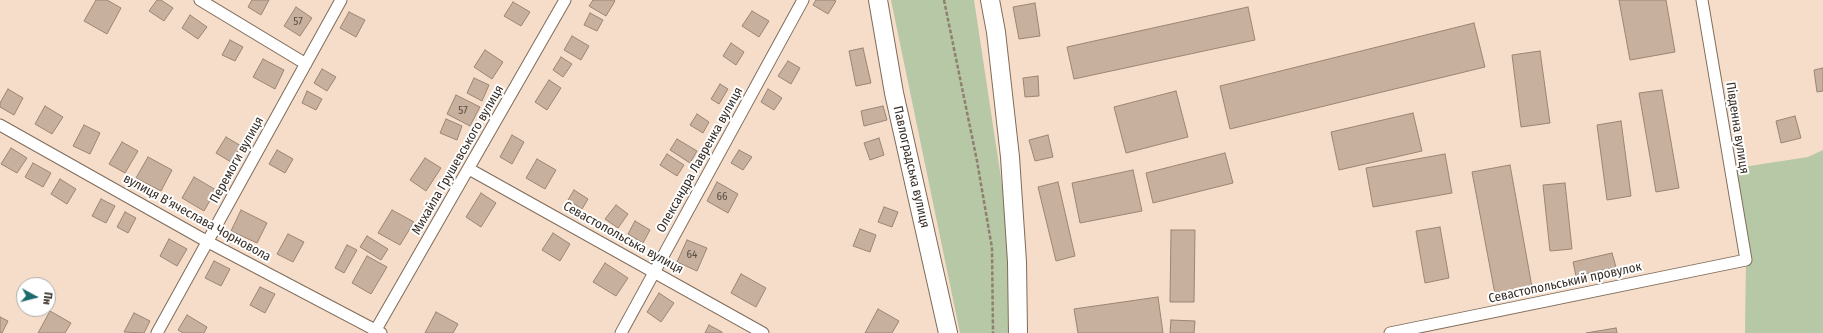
<!DOCTYPE html>
<html>
<head>
<meta charset="utf-8">
<style>
  body { margin:0 }
  #map { position:relative; width:1823px; height:333px; overflow:hidden; background:#f5ddca; font-family:"Fira Sans Condensed",sans-serif }
  canvas { display:block }
  .north { position:absolute; left:16px; top:277px; width:40px; height:40px; box-sizing:border-box; background:#fff; border:1px solid #afaba8; border-radius:50%; rotate:97deg; font-size:11px; font-weight:700; line-height:16px; text-align:center; color:#362d26 }
  .north::after { content:''; display:block; margin:auto; width:14px; height:18px; background:#1d6a6c; clip-path:polygon(50% 0,100% 100%,50% 72%,0 100%) }
</style>
</head>
<body>
<div id="map">
<canvas width="1823" height="333"></canvas>
<div class="north">Пн</div>
</div>
<script>
const g = document.querySelector('canvas').getContext('2d');
g.lineJoin = 'round';
function fillPath(path, color) {
  g.fillStyle = color;
  g.fill(path, 'evenodd');
}
function poly(rows) {
  const path = new Path2D();
  for (const r of rows) {
    path.moveTo(r[0], r[1]);
    for (let i = 2; i < r.length; i += 2) path.lineTo(r[i], r[i + 1]);
  }
  return path;
}
function stroke(path, color, width, dash) {
  g.strokeStyle = color;
  g.lineWidth = width;
  g.lineCap = dash ? 'butt' : 'round';
  g.setLineDash(dash || []);
  g.stroke(path);
}
function write(font, color, halo, rows, align = 'center') {
  g.font = font + ' "Fira Sans Condensed",sans-serif';
  g.lineWidth = 4;
  g.setLineDash([]);
  g.textBaseline = 'middle';
  g.strokeStyle = halo;
  g.fillStyle = color;
  for (const [text, x, y, turn = 0] of rows) {
    g.save();
    g.translate(x, y);
    g.rotate((+turn || 0) * Math.PI / 180);
    g.textAlign = isNaN(turn) ? turn : align;
    if (halo) g.strokeText(text, 0, 0);
    g.fillText(text, 0, 0);
    g.restore();
  }
}
fillPath(poly([
  [891,0,974,0,1010,238,1010,333,960,333],
  [1823,150,1823,333,1745,333,1746,260,1730,169,1808,157]
]), '#b6c8a5');
const building = poly([
  [96,0,107,0,121,8,107,34,84,21,96,0],
  [157,0,161,0,173,8,164,21,149,11,157,0],
  [252,0,269,0,261,15,248,7,252,0],
  [593,0,614,0,615,1,606,16,589,6,593,0],
  [816,0,833,0,836,1,828,14,813,5,816,0],
  [1619,0,1666,0,1675,52,1630,60,1619,0],
  [513,2,530,12,521,26,504,16,513,2],
  [1035,3,1040,36,1019,39,1013,7,1035,3],
  [296,7,312,18,300,36,284,26,296,7],
  [1248,7,1255,40,1074,79,1067,47,1248,7],
  [752,11,769,21,759,37,742,26,752,11],
  [349,12,365,20,356,37,340,28,349,12],
  [590,13,603,20,597,31,584,25,590,13],
  [190,15,207,27,198,39,182,28,190,15],
  [1474,23,1485,67,1230,129,1220,86,1474,23],
  [572,36,589,46,581,60,564,50,572,36],
  [230,40,243,47,235,61,222,55,230,40],
  [731,43,744,52,736,65,723,56,731,43],
  [863,48,871,83,856,86,849,51,863,48],
  [485,50,503,62,492,79,474,67,485,50],
  [1540,51,1550,123,1521,127,1512,55,1540,51],
  [561,57,572,64,563,77,553,70,561,57],
  [263,59,284,70,275,89,253,77,263,59],
  [788,61,800,68,791,84,778,76,788,61],
  [1823,68,1823,91,1817,92,1814,70,1823,68],
  [322,69,336,77,327,91,314,83,322,69],
  [1038,76,1039,96,1025,97,1023,78,1038,76],
  [474,78,489,85,482,101,467,93,474,78],
  [549,80,561,88,547,110,535,102,549,80],
  [720,84,728,89,719,104,711,99,720,84],
  [8,89,23,98,14,115,0,107,0,103,8,89],
  [768,89,782,98,774,110,761,102,768,89],
  [1662,90,1679,188,1656,192,1639,93,1662,90],
  [307,91,322,99,316,110,302,103,307,91],
  [1176,91,1188,137,1126,153,1114,107,1176,91],
  [456,95,480,107,470,126,447,114,456,95],
  [45,106,63,117,52,134,35,124,45,106],
  [883,106,887,120,864,126,861,111,883,106],
  [1413,113,1422,151,1339,170,1331,132,1413,113],
  [697,114,709,122,703,133,690,125,697,114],
  [1795,116,1801,138,1781,143,1776,121,1795,116],
  [446,119,462,126,457,140,440,133,446,119],
  [1621,121,1631,196,1607,200,1597,125,1621,121],
  [84,125,100,133,90,154,73,146,84,125],
  [512,135,524,142,512,164,500,157,512,135],
  [1048,135,1053,157,1035,161,1029,140,1048,135],
  [226,137,241,146,231,162,216,153,226,137],
  [879,138,884,155,870,160,864,143,879,138],
  [677,139,697,151,690,163,670,150,677,139],
  [122,142,138,151,125,173,109,164,122,142],
  [11,148,27,158,17,173,1,164,11,148],
  [277,150,293,159,285,173,269,164,277,150],
  [739,150,752,157,743,170,731,163,739,150],
  [1225,153,1233,183,1153,203,1146,173,1225,153],
  [667,154,684,165,677,176,660,165,667,154],
  [1445,154,1452,193,1373,207,1366,168,1445,154],
  [148,157,172,170,161,191,136,178,148,157],
  [425,158,441,168,426,191,410,180,425,158],
  [537,159,556,170,545,189,526,178,537,159],
  [33,163,51,173,43,187,25,177,33,163],
  [1510,165,1532,287,1495,294,1472,172,1510,165],
  [1133,170,1142,211,1080,223,1072,183,1133,170],
  [194,177,216,190,204,211,182,198,194,177],
  [60,179,76,189,67,204,51,194,60,179],
  [717,182,738,194,728,213,707,201,717,182],
  [1058,182,1075,256,1056,261,1038,187,1058,182],
  [1565,183,1572,249,1550,251,1543,185,1565,183],
  [574,190,588,199,582,209,568,200,574,190],
  [481,193,496,203,481,227,466,217,481,193],
  [101,199,115,206,106,223,92,216,101,199],
  [616,205,628,214,618,228,605,219,616,205],
  [884,207,898,212,892,227,878,222,884,207],
  [241,210,267,223,257,243,231,231,241,210],
  [392,210,414,222,400,245,378,233,392,210],
  [125,212,136,218,128,233,117,227,125,212],
  [635,221,650,230,643,243,628,234,635,221],
  [1440,227,1449,278,1425,283,1416,231,1440,227],
  [860,229,876,235,870,252,853,246,860,229],
  [1171,230,1195,230,1194,302,1170,302,1171,230],
  [553,233,570,244,560,261,542,250,553,233],
  [288,234,304,242,293,262,277,254,288,234],
  [367,236,388,249,381,260,360,247,367,236],
  [169,239,187,249,177,266,160,256,169,239],
  [687,240,707,248,697,271,677,262,687,240],
  [347,245,357,250,344,273,335,268,347,245],
  [1612,253,1616,267,1576,276,1573,262,1612,253],
  [367,256,387,267,371,294,352,283,367,256],
  [214,261,230,269,221,286,205,278,214,261],
  [605,263,628,278,616,296,593,282,605,263],
  [741,274,766,288,756,307,731,293,741,274],
  [260,287,275,294,265,313,250,305,260,287],
  [659,293,674,303,661,322,647,312,659,293],
  [1158,297,1163,333,1078,333,1074,309,1158,297],
  [878,309,899,321,892,333,865,333,878,309],
  [50,311,71,323,65,333,38,333,50,311],
  [436,312,458,324,453,333,425,333,436,312],
  [134,313,150,321,144,333,124,332,134,313],
  [187,315,207,327,204,333,183,333,178,330,187,315],
  [0,317,8,321,2,333,0,333,0,317],
  [1171,320,1195,321,1194,333,1170,333,1171,320],
  [709,325,722,332,722,333,705,333,709,325],
  [1616,328,1617,333,1586,333,1616,328]
]);
fillPath(building, '#c7b09d');
stroke(building, '#9b8573', 1);
const street = poly([
  [200,0,306,64],
  [0,125,208,242,381,333],
  [469,169,763,333],
  [157,333,341,0],
  [374,333,565,0],
  [621,333,803,0],
  [1390,333,1746,260,1702,0]
]);
const primary = poly([
  [878,0,894,93,948,333],
  [990,0,996,32,1010,157,1017,262,1018,333]
]);
stroke(street, '#7f6b59', 13);
stroke(primary, '#7f6b59', 20);
stroke(poly([
  [944,0,977,161,992,248,993,333]
]), '#8f7f72', 2.5, [4, 2]);
stroke(street, '#fff', 11);
stroke(primary, '#fff', 18);
write('11px', '#5a4e44', null, [
  ["57",298,22],
  ["57",463,111],
  ["66",722,197],
  ["64",692,255]
]);
write('13px', '#362d26', '#fff', [
  ["Південна вулиця",1737,128,81],
  ["Перемоги вулиця",237,160,-61],
  ["Михайла Грушевського вулиця",458,160,-60],
  ["Олександра Лавренка вулиця",700,160,-61],
  ["Павлоградська вулиця",911,167,77],
  ["вулиця В’ячеслава Чорновола",197,218,29],
  ["Севастопольська вулиця",623,238,29],
  ["Севастопольський провулок",1565,283,-12]
]);
</script>
</body>
</html>
